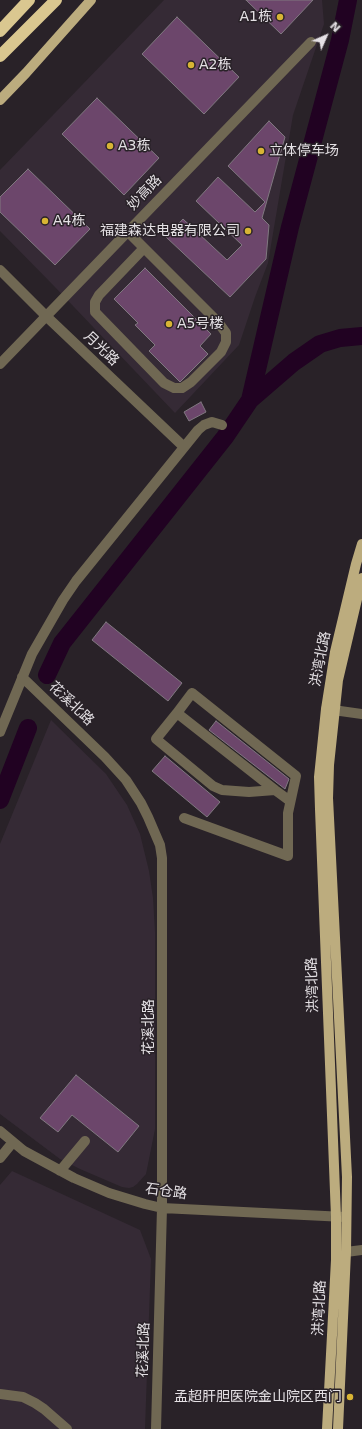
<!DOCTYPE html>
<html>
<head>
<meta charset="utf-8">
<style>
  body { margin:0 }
  #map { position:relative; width:362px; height:1429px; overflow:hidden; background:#292228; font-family:"DejaVu Sans",sans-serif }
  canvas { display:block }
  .north { position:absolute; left:306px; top:16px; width:40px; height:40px; -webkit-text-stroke:3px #292228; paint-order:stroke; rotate:45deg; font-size:11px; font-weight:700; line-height:16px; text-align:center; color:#e4e0e4 }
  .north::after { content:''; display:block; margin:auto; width:14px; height:18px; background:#e4e0e4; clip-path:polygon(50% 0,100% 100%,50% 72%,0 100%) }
</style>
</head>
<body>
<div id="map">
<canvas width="362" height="1429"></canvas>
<div class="north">N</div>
</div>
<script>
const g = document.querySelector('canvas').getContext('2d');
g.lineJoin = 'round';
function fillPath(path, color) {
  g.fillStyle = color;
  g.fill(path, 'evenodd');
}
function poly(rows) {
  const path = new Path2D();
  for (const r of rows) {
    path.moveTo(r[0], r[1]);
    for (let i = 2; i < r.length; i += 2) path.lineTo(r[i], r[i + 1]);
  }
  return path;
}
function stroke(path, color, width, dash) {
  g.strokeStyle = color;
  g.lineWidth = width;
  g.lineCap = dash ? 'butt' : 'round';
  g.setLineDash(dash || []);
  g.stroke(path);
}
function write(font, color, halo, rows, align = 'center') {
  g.font = font + ' "DejaVu Sans","Noto Sans SC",sans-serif';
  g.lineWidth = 3;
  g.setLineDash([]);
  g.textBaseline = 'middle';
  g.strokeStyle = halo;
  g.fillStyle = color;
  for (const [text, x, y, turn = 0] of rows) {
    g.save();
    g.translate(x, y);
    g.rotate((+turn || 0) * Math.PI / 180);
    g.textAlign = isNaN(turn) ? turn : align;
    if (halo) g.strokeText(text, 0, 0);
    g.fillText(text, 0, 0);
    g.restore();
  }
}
fillPath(poly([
  [164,0,322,0,324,24,293,115,268,263,255,297,239,345,175,413,54,286,0,231,0,170],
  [51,720,106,774,127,805,140,834,149,871,153,898,155,932,155,1129,146,1174,137,1184,133,1187,129,1188,122,1187,80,1169,60,1159,0,1114,0,844],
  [12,1171,140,1230,151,1259,145,1429,0,1429,0,1185]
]), '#352a35');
stroke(poly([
  [250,400,294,362,320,344,340,338,362,336],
  [47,675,62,643,225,437,250,400,290,227,340,40,348,0],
  [0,800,28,728]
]), '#210222', 18);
const building = poly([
  [246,0,313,0,281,34,246,0],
  [177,17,239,77,204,114,142,54,177,17],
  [97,98,159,158,124,195,62,134,97,98],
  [269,121,285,137,262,218,269,225,266,259,230,297,166,237,183,219,227,260,242,245,196,201,218,177,255,212,265,202,228,166,269,121],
  [28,169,90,229,55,265,0,212,0,197,28,169],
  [145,268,211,334,200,346,208,354,180,382,149,351,155,345,135,325,138,323,114,299,145,268],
  [201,402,206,412,189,421,184,412,201,402],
  [106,622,182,683,168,701,92,640,106,622],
  [216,721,289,779,285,789,209,730,216,721],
  [165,756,220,802,207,817,152,771,165,756],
  [76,1075,139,1126,118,1152,72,1115,58,1132,40,1118,76,1075]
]);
fillPath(building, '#6c466b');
stroke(building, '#807880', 1);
stroke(poly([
  [128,232,218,322,226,333,226,342,221,352,191,382,182,388,174,388,164,383,95,312,95,302,99,295,144,248],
  [0,270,46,316,184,447],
  [0,364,311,42],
  [22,677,105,757,126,780,141,803,148,817,160,845,162,858,162,1208,156,1429],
  [326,709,362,714],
  [177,713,192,693,296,776,288,813,288,856,184,818],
  [0,732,32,654,63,600,76,581,198,430,204,425,212,422,222,425],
  [275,790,249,792,222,790,213,786,156,739,177,713,275,790,290,801],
  [0,1131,24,1151,74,1178,109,1193,145,1204,162,1208,345,1217],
  [0,1158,13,1142],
  [60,1171,85,1141],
  [346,1252,362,1250],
  [0,1394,23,1397,35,1403,44,1409,67,1429]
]), '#706853', 10);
stroke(poly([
  [0,100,26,73,91,0],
  [327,1429,336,1260,336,1217,320,809,319,777,326,709,335,652,356,564,362,544],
  [338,1429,346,1252,347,1177,328,798,329,765,338,680,362,578]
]), '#bcac7e', 10);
stroke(poly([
  [0,31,29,0],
  [0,56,56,0]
]), '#dac790', 12);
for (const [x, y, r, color] of [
  [280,17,4,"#d8b434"],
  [191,65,4,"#d8b434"],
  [110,146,4,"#d8b434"],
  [261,151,4,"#d8b434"],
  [45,221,4,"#d8b434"],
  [248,231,4,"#d8b434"],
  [169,324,4,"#d8b434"],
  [350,1397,4,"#d8b434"]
]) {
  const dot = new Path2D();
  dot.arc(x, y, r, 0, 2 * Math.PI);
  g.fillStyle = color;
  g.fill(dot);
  stroke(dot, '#292228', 1.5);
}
write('14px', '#e4e0e4', '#292228', [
  ["A1栋",272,17,"right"],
  ["A2栋",199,65],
  ["A3栋",118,146],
  ["立体停车场",269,151],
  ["A4栋",53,221],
  ["福建森达电器有限公司",240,231,"right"],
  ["A5号楼",177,324],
  ["孟超肝胆医院金山院区西门",342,1397,"right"]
], 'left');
write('14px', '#e4e0e4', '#292228', [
  ["妙高路",145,193,-46],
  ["月光路",101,349,44],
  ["洪湾北路",321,659,-79],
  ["花溪北路",71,704,44],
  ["洪湾北路",313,985,-92],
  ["花溪北路",149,1027,-90],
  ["石仓路",166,1192,8],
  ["洪湾北路",320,1308,-87],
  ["花溪北路",144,1350,-88]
]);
</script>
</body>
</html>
